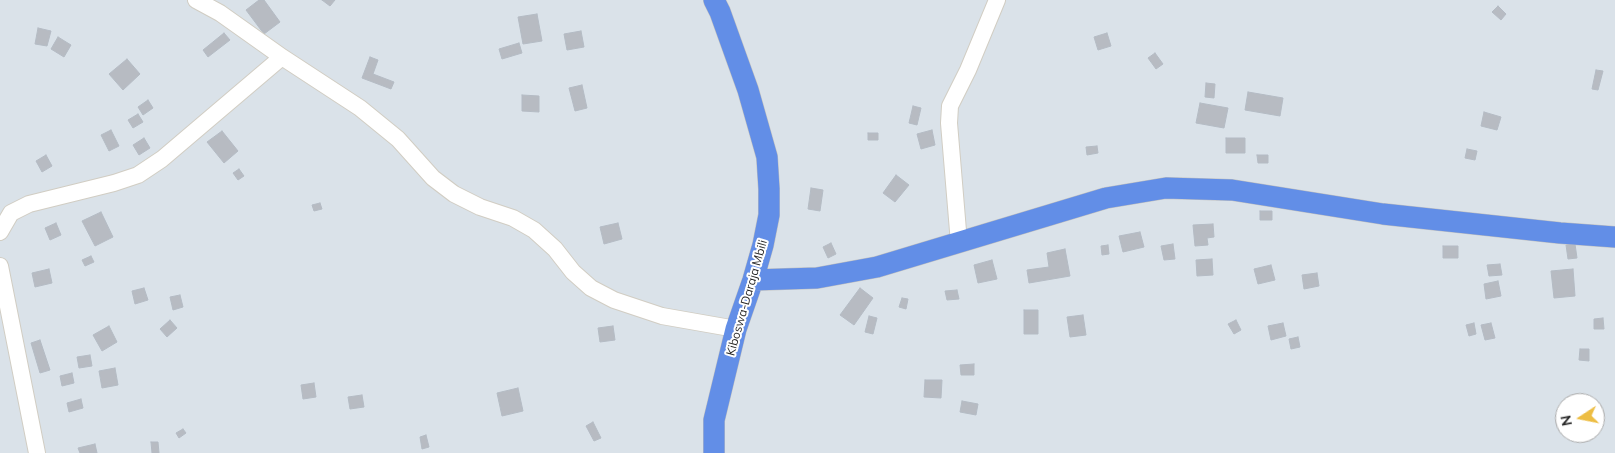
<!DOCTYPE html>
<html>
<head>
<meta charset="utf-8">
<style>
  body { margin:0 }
  #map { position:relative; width:1615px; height:453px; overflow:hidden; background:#dae2e9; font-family:Mulish,sans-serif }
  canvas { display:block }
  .north { position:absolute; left:1555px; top:393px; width:50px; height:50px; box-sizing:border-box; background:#fff; border:1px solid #a9a9a9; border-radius:50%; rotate:259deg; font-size:14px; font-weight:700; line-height:20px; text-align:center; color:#282828 }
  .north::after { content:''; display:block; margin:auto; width:18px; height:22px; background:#edbd43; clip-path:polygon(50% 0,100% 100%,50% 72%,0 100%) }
</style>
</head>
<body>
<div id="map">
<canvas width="1615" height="453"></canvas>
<div class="north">N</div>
</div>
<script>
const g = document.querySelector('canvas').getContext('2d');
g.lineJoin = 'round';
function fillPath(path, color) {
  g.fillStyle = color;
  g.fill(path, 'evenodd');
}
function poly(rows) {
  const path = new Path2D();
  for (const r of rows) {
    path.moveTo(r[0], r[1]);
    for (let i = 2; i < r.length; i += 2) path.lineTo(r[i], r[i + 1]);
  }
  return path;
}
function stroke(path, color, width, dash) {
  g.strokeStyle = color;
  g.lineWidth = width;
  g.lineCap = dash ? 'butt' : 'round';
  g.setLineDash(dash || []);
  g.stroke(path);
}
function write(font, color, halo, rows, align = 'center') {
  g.font = font + ' Mulish,sans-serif';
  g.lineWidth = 4;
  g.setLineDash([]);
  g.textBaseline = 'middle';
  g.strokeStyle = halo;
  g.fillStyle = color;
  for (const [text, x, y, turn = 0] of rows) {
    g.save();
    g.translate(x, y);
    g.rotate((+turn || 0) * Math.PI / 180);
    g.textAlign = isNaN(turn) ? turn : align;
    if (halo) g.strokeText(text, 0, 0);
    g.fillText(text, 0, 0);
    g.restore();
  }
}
const building = poly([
  [259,0,264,0,280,22,264,34,246,10,259,0],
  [322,0,335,0,330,6,322,0],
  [1498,6,1506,14,1501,20,1492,12,1498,6],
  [537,14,542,41,523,44,518,17,537,14],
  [38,28,51,31,47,46,35,44,38,28],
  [581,31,584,47,567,50,564,34,581,31],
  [224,33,230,40,208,57,203,50,224,33],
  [1107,33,1111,46,1098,50,1094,37,1107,33],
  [58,37,71,45,64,57,51,49,58,37],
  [519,43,522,53,502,59,499,49,519,43],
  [1155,53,1163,64,1156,69,1148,58,1155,53],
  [370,57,378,60,373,74,394,82,391,89,362,78,370,57],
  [127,59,140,74,123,90,109,74,127,59],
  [1596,70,1603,71,1598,90,1592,89,1596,70],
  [1206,83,1215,84,1214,98,1205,97,1206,83],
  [582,85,587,108,575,111,569,88,582,85],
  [1248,92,1283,98,1280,116,1245,110,1248,92],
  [522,95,539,96,539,112,522,111,522,95],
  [148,100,153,108,143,115,138,107,148,100],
  [1200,103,1228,108,1224,128,1196,123,1200,103],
  [913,106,921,108,917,125,909,123,913,106],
  [1484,112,1501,117,1497,130,1481,126,1484,112],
  [138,114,143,122,133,128,128,120,138,114],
  [111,130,119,146,109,151,101,135,111,130],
  [932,130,935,145,921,149,917,134,932,130],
  [222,131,238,151,224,163,207,142,222,131],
  [868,133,878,133,878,140,868,140,868,133],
  [144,138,150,148,139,155,133,145,144,138],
  [1226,138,1245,138,1245,153,1226,153,1226,138],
  [1097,146,1098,153,1087,155,1086,147,1097,146],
  [1467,149,1477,151,1475,160,1465,158,1467,149],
  [46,155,52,166,42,172,36,161,46,155],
  [1257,155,1268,155,1268,163,1258,163,1257,155],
  [239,169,244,176,238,180,233,173,239,169],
  [896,175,909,185,895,202,883,193,896,175],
  [811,188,823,190,820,211,808,209,811,188],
  [320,203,322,209,314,211,312,205,320,203],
  [1260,211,1272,211,1272,220,1260,220,1260,211],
  [101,212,113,237,95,246,82,221,101,212],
  [56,223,61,235,50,240,45,228,56,223],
  [618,223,622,239,604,244,600,227,618,223],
  [1213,224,1214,237,1207,238,1208,245,1195,246,1193,225,1213,224],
  [1140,232,1144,247,1123,252,1119,236,1140,232],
  [831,243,836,254,828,258,823,247,831,243],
  [1173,244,1175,259,1164,260,1161,246,1173,244],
  [1575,244,1577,258,1568,259,1566,245,1575,244],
  [1108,245,1109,254,1102,255,1101,246,1108,245],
  [1443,246,1458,246,1458,258,1443,258,1443,246],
  [1065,249,1070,276,1029,283,1027,270,1049,267,1047,253,1065,249],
  [91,256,94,262,85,266,82,260,91,256],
  [1212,259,1213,275,1197,276,1196,260,1212,259],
  [992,260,997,279,978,283,974,265,992,260],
  [1500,264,1502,275,1489,276,1487,265,1500,264],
  [1271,265,1275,280,1258,284,1254,269,1271,265],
  [49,269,52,283,35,287,32,273,49,269],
  [1573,269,1575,296,1554,298,1551,271,1573,269],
  [1317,273,1319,286,1304,289,1302,275,1317,273],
  [1498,281,1501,296,1486,299,1484,284,1498,281],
  [144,288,148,300,135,304,132,291,144,288],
  [860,288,873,298,854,325,840,315,860,288],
  [957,290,959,299,947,300,945,291,957,290],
  [180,295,183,307,173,310,170,297,180,295],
  [902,298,908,299,906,309,899,307,902,298],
  [1024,310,1038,310,1038,334,1024,334,1024,310],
  [1083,315,1086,335,1070,337,1067,317,1083,315],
  [869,316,877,318,873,334,865,332,869,316],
  [1603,318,1604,329,1594,329,1594,319,1603,318],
  [170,320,177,328,167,337,160,329,170,320],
  [1236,320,1241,330,1234,334,1228,324,1236,320],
  [1283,323,1286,336,1271,340,1268,326,1283,323],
  [1474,323,1476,334,1469,336,1466,325,1474,323],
  [1491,323,1495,338,1485,340,1481,325,1491,323],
  [109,326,117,342,102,351,93,335,109,326],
  [613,326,615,340,600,342,598,328,613,326],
  [1298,337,1300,347,1291,349,1289,339,1298,337],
  [40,340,50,370,40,373,31,343,40,340],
  [1580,349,1589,349,1589,361,1579,360,1580,349],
  [90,355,92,366,79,368,77,357,90,355],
  [974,364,974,375,961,375,960,365,974,364],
  [115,368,118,385,102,388,99,371,115,368],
  [72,373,74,383,62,386,60,376,72,373],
  [925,380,942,380,941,398,924,397,925,380],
  [314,383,316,397,303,399,301,385,314,383],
  [518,388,523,411,502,416,497,393,518,388],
  [362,395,364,407,350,409,348,397,362,395],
  [81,399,83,408,69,412,67,403,81,399],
  [962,401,978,404,976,415,960,412,962,401],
  [593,422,601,438,594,441,586,426,593,422],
  [183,429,186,433,179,438,176,433,183,429],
  [426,435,429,447,422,449,420,437,426,435],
  [151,442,158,442,159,453,152,453,151,442],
  [95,444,97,453,80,453,78,448,95,444]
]);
fillPath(building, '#b7bbc2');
stroke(building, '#b4bbc4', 1);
const minor = poly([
  [196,0,220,13,282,57,360,108,398,139,433,178,454,194,480,207,513,218,534,230,555,249,573,272,591,288,614,300,662,316,736,329],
  [0,232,11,213,29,204,114,183,138,175,162,159,282,57],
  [959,243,949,123,950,106,968,70,997,0],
  [0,266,37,453]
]);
const major = poly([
  [753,280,817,278,877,267,1106,198,1166,188,1232,190,1383,214,1560,233,1615,237],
  [714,453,714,420,736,329,753,280,763,245,769,215,769,189,767,157,748,90,720,12,714,0]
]);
stroke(minor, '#d1cdc3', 18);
stroke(major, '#bebebe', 22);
stroke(minor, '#fff', 16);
stroke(major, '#628ee7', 21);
write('12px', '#282828', '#fff', [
  ["Kiboswa-Daraja Mbili",747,298,-74]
]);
</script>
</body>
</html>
